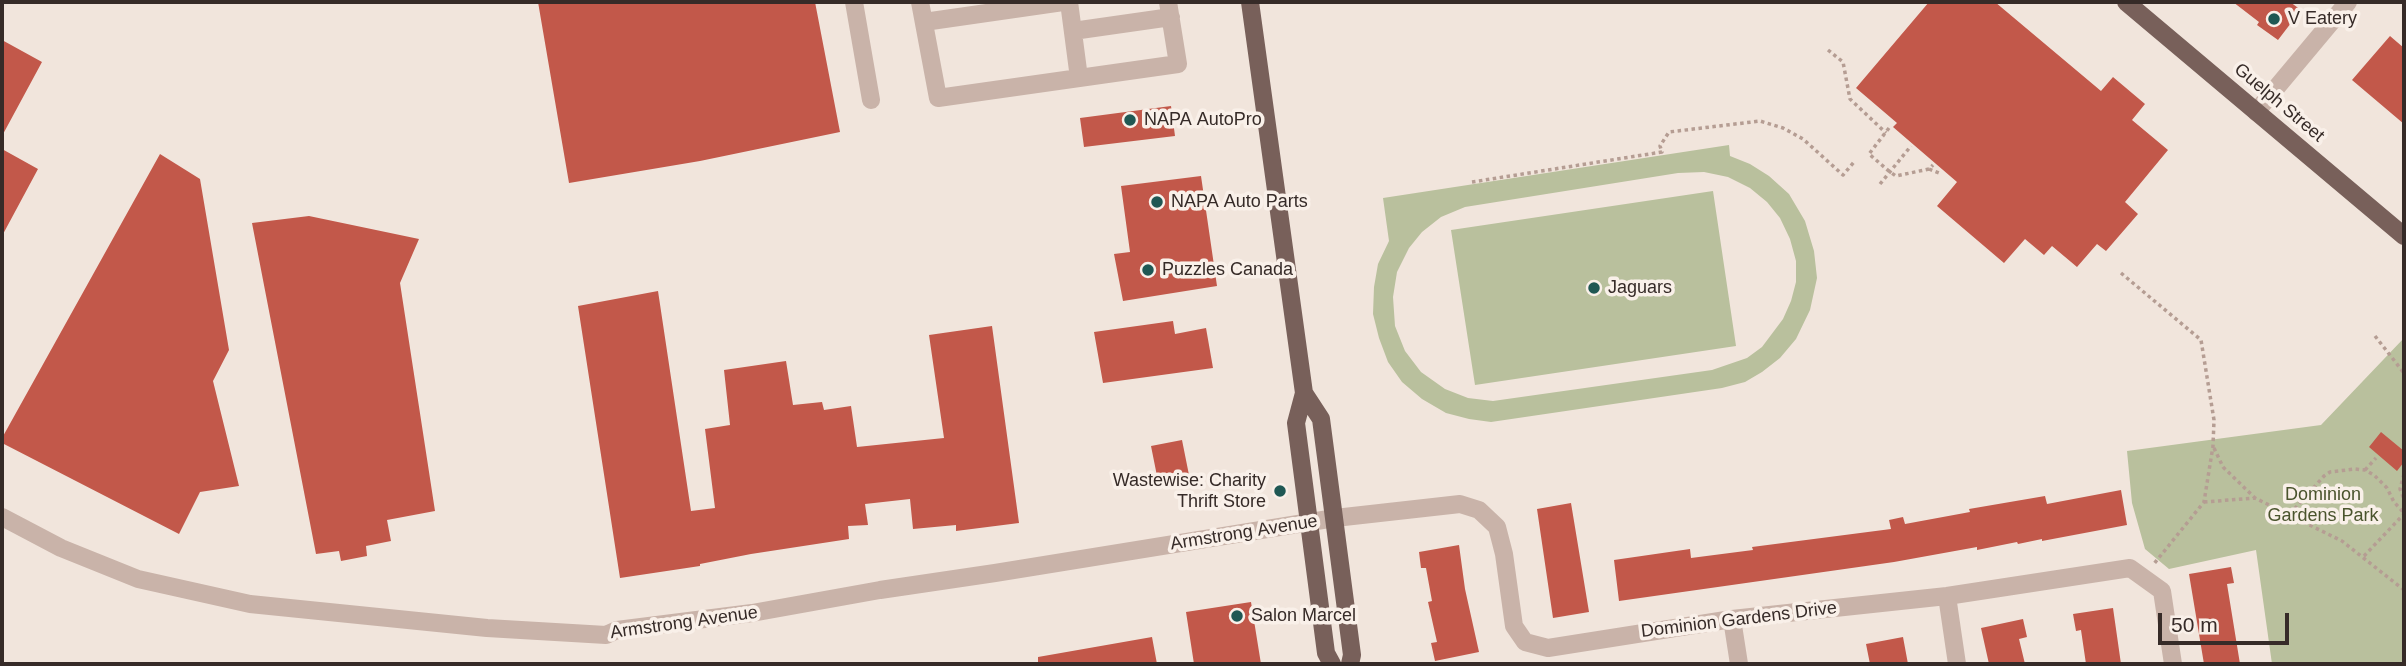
<!DOCTYPE html>
<html>
<head>
<meta charset="utf-8">
<style>
  body { margin:0 }
  #map { position:relative; width:2406px; height:666px; overflow:hidden; background:#f1e5dc; font-family:Arial,sans-serif }
  canvas { display:block }
  .frame { position:absolute; inset:0; border:4px solid #362b28; pointer-events:none }
  .scale { position:absolute; left:2158px; top:613px; width:131px; height:32px; box-sizing:border-box; border:4px solid #362b28; border-top:0; padding-left:9px; font-size:21px; line-height:24px; white-space:nowrap; color:#362b28; -webkit-text-stroke:5px #f9f0e9; paint-order:stroke }
</style>
</head>
<body>
<div id="map">
<canvas width="2406" height="666"></canvas>
<div class="frame"></div>
<div class="scale">50 m</div>
</div>
<script>
const g = document.querySelector('canvas').getContext('2d');
g.lineJoin = 'round';
function fillPath(path, color) {
  g.fillStyle = color;
  g.fill(path, 'evenodd');
}
function poly(rows) {
  const path = new Path2D();
  for (const r of rows) {
    path.moveTo(r[0], r[1]);
    for (let i = 2; i < r.length; i += 2) path.lineTo(r[i], r[i + 1]);
  }
  return path;
}
function stroke(path, color, width, dash) {
  g.strokeStyle = color;
  g.lineWidth = width;
  g.lineCap = dash ? 'butt' : 'round';
  g.setLineDash(dash || []);
  g.stroke(path);
}
function write(font, color, halo, rows, align = 'center') {
  g.font = font + ' Arial,sans-serif';
  g.lineWidth = 7;
  g.setLineDash([]);
  g.textBaseline = 'middle';
  g.strokeStyle = halo;
  g.fillStyle = color;
  for (const [text, x, y, turn = 0] of rows) {
    g.save();
    g.translate(x, y);
    g.rotate((+turn || 0) * Math.PI / 180);
    g.textAlign = isNaN(turn) ? turn : align;
    if (halo) g.strokeText(text, 0, 0);
    g.fillText(text, 0, 0);
    g.restore();
  }
}
fillPath(poly([
  [1729,145,1730,156,1750,164,1769,176,1789,194,1805,221,1814,251,1817,278,1810,310,1796,339,1780,358,1762,372,1745,382,1722,388,1491,422,1469,419,1446,413,1422,399,1402,382,1388,362,1379,338,1373,314,1374,287,1378,264,1389,241,1383,198],
  [1704,172,1728,177,1750,188,1767,202,1780,218,1790,239,1796,261,1796,282,1791,301,1783,319,1762,347,1747,358,1712,370,1493,401,1468,398,1445,389,1421,372,1405,351,1395,326,1393,297,1397,272,1409,248,1422,232,1441,217,1465,207,1678,173],
  [1713,191,1736,346,1475,385,1451,230],
  [2404,338,2404,664,2272,664,2256,550,2169,569,2145,549,2132,503,2127,451,2321,425]
]), '#b9c09d');
fillPath(poly([
  [538,2,815,2,840,132,700,161,569,183],
  [1929,2,1995,2,2101,91,2113,77,2145,104,2132,120,2168,150,2125,202,2138,214,2106,251,2097,244,2077,267,2052,246,2044,255,2025,239,2004,263,1937,206,1957,182,1893,127,1897,123,1856,88],
  [2233,2,2290,2,2301,10,2278,40,2257,25,2259,22],
  [2390,36,2404,48,2404,124,2352,80],
  [2,40,42,62,2,136],
  [1171,106,1175,136,1084,147,1080,118],
  [2,149,38,169,2,236],
  [160,154,200,179,229,350,213,381,239,486,200,492,179,534,2,443,2,438],
  [1201,176,1217,286,1123,301,1114,254,1130,252,1121,186],
  [309,216,419,239,400,283,435,511,387,520,391,541,366,546,367,556,341,561,339,551,316,554,252,223],
  [658,291,691,511,715,508,705,429,730,425,724,370,786,361,793,405,822,402,824,410,851,406,857,447,944,438,929,335,992,326,1019,523,956,531,956,525,913,529,910,499,865,504,868,525,848,526,849,539,751,554,700,564,700,566,620,578,578,306],
  [1173,321,1175,334,1206,328,1213,368,1103,383,1094,332],
  [2381,432,2404,451,2404,462,2397,471,2369,447],
  [1182,440,1189,475,1158,481,1151,446],
  [2121,490,2127,525,2042,541,2042,539,2018,544,2017,542,1977,550,1977,547,1894,562,1619,601,1614,560,1690,549,1691,558,1753,550,1752,547,1891,529,1889,520,1903,517,1905,524,1970,512,1969,509,2045,496,2047,504],
  [1571,503,1589,612,1553,618,1537,509],
  [1459,545,1465,589,1479,652,1435,661,1431,643,1437,642,1428,602,1432,601,1426,568,1421,568,1419,552],
  [2231,567,2234,583,2227,584,2240,664,2204,664,2189,574],
  [1251,602,1261,664,1194,664,1186,612],
  [2113,608,2121,664,2086,664,2081,630,2076,631,2073,614],
  [2023,619,2027,637,2019,639,2025,664,1989,664,1981,628],
  [1152,637,1157,664,1038,664,1038,657],
  [1903,637,1908,664,1870,664,1866,644]
]), '#c2584a');
stroke(poly([
  [1828,50,1843,62,1850,99,1886,133],
  [1889,128,1869,154,1890,172,1896,176,1929,169,1933,165],
  [1929,169,1939,173],
  [1472,182,1662,152,1660,146,1669,132,1760,121,1783,128,1803,139,1843,175,1854,162],
  [1880,184,1911,146],
  [2121,273,2201,340,2214,420,2213,446,2204,502,2153,565],
  [2375,336,2404,373],
  [2214,448,2223,467,2255,498],
  [2365,470,2376,458],
  [2404,474,2400,489,2404,499],
  [2204,502,2255,498,2342,541,2404,590],
  [2290,514,2324,476,2330,472,2355,469,2365,470,2374,475,2387,488,2394,502,2404,513],
  [2364,556,2404,514]
]), '#b59d93', 3.5, [3.5, 3.5]);
stroke(poly([
  [854,2,871,100],
  [920,2,938,98,1178,64,1168,2],
  [1069,2,1079,78],
  [924,22,1063,2],
  [1073,31,1171,17],
  [2256,112,2348,2],
  [2,517,61,548,138,579,250,604,487,628,606,635,617,630,752,613,880,590,995,573,1335,518,1460,504,1479,510,1497,527,1504,554,1514,626,1525,642,1548,648,1732,619,1947,596,2130,568,2162,591,2173,664],
  [1947,596,1957,664],
  [1732,619,1739,664]
]), '#c9b3a9', 18);
stroke(poly([
  [1250,2,1304,393,1296,423,1326,653,1332,664],
  [2126,2,2404,236],
  [1304,393,1321,419,1352,655,1350,664]
]), '#78605a', 18);
for (const [x, y, r, color] of [
  [2274,19,7,"#1f5753"],
  [1130,120,7,"#1f5753"],
  [1157,202,7,"#1f5753"],
  [1148,270,7,"#1f5753"],
  [1594,288,7,"#1f5753"],
  [1280,491,7,"#1f5753"],
  [1237,616,7,"#1f5753"]
]) {
  const dot = new Path2D();
  dot.arc(x, y, r, 0, 2 * Math.PI);
  g.fillStyle = color;
  g.fill(dot);
  stroke(dot, '#f9f0e9', 2.5);
}
write('18px', '#362b28', '#f9f0e9', [
  ["V Eatery",2288,19],
  ["NAPA AutoPro",1144,120],
  ["NAPA Auto Parts",1171,202],
  ["Puzzles Canada",1162,270],
  ["Jaguars",1608,288],
  ["Wastewise: Charity",1266,481,"right"],
  ["Thrift Store",1266,502,"right"],
  ["Salon Marcel",1251,616]
], 'left');
write('18px', '#362b28', '#f9f0e9', [
  ["Guelph Street",2279,103,40],
  ["Armstrong Avenue",1244,533,-9],
  ["Dominion Gardens Drive",1739,620,-7],
  ["Armstrong Avenue",684,623,-8]
]);
write('18px', '#4a542d', '#f9f0e9', [
  ["Dominion",2323,495],
  ["Gardens Park",2323,516]
]);
</script>
</body>
</html>
